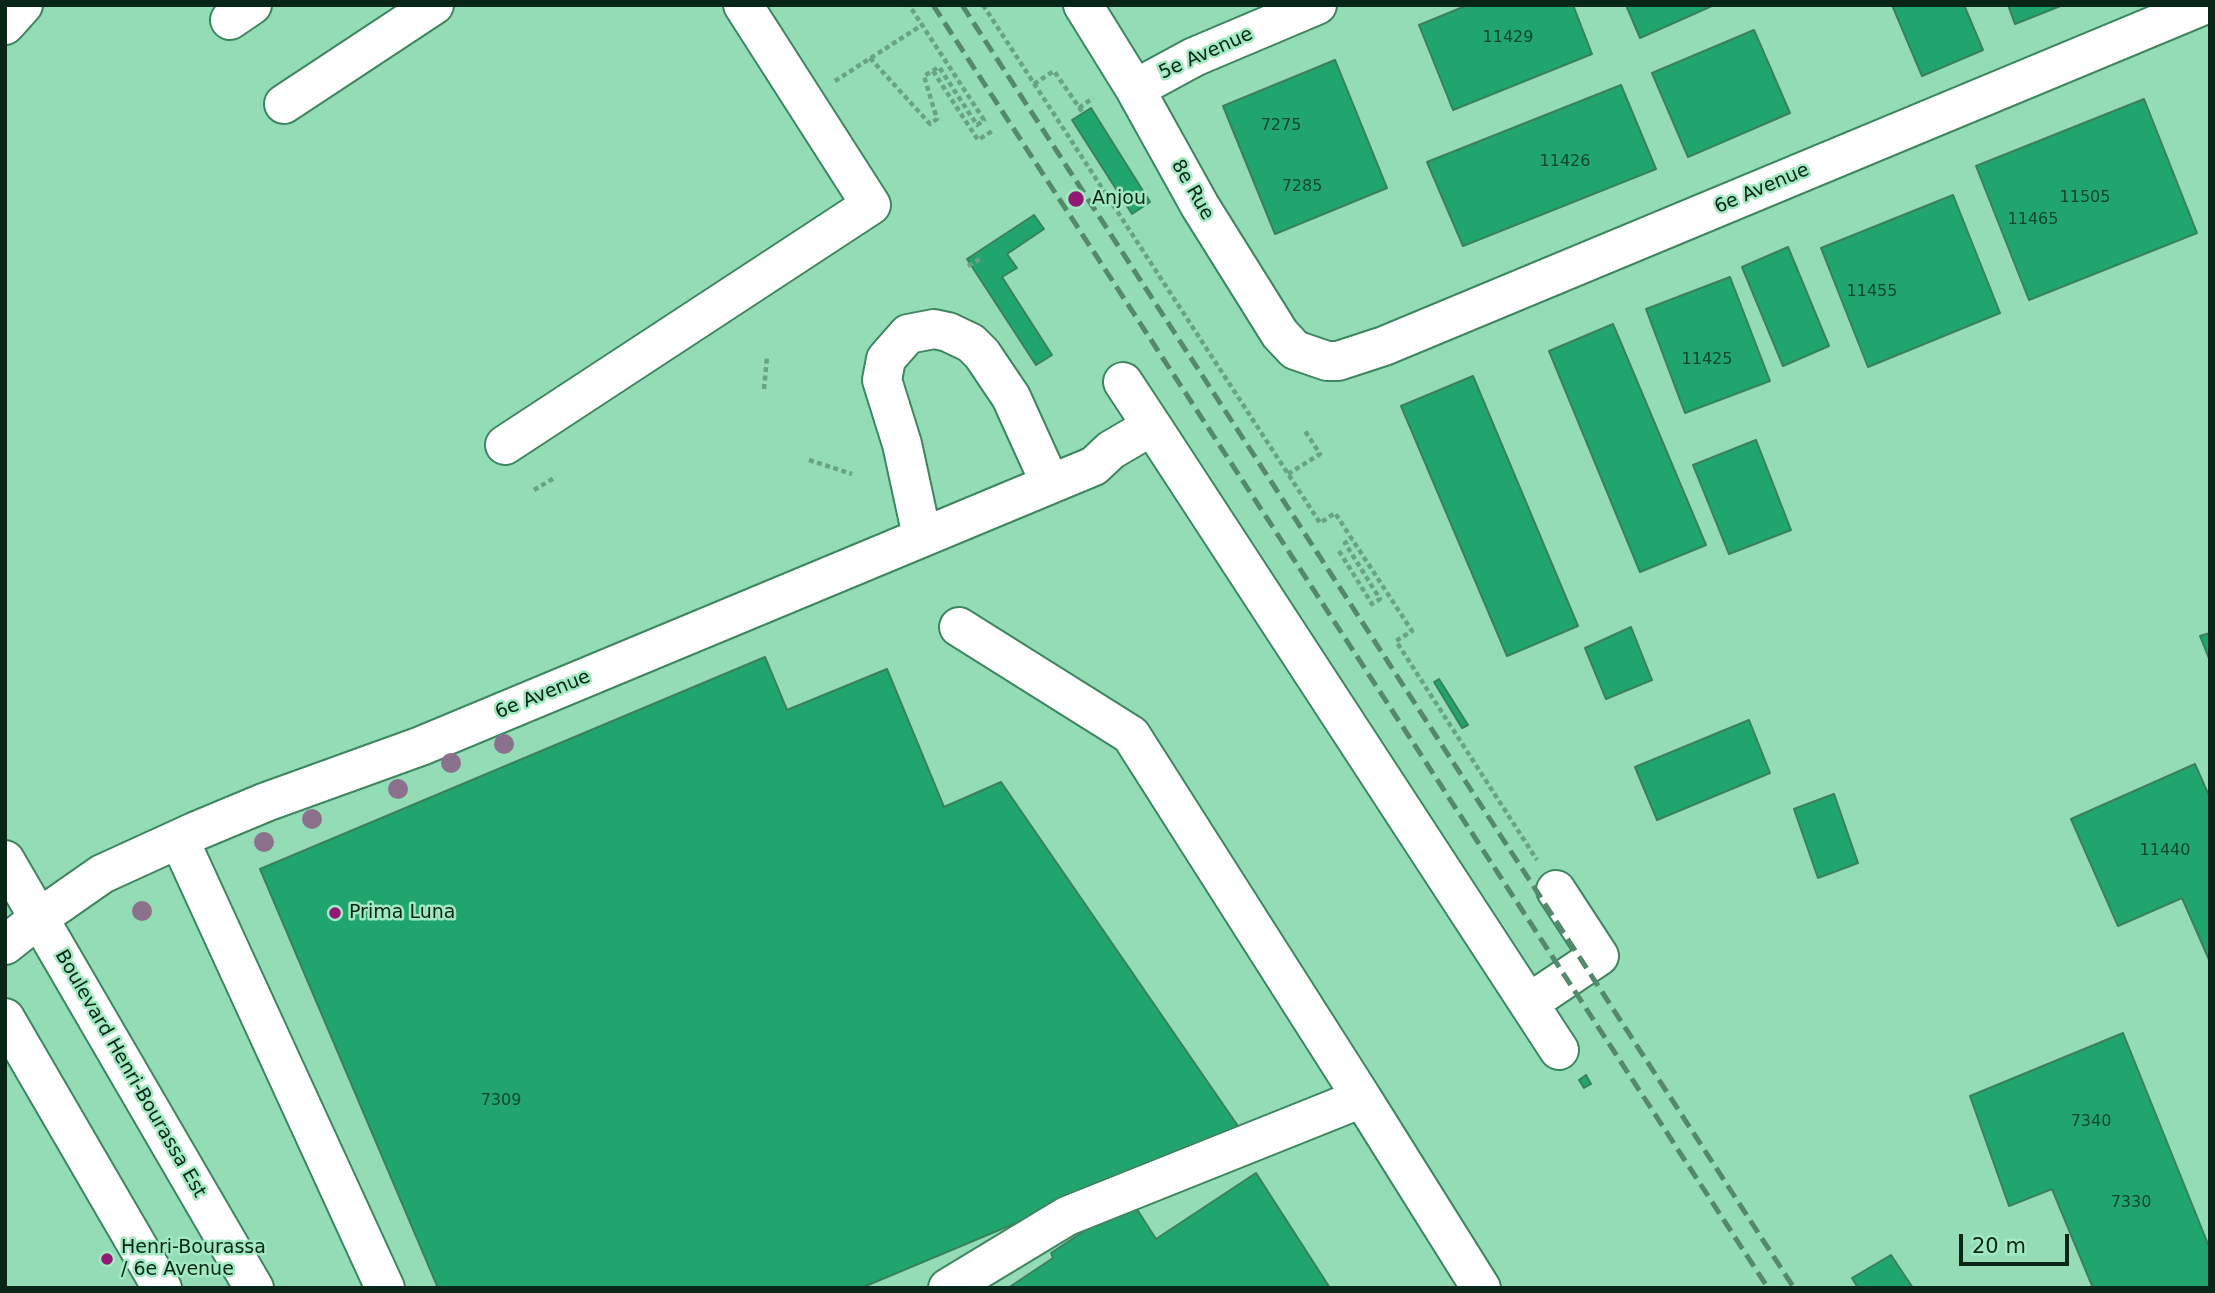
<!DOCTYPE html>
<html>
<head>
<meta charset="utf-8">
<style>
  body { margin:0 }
  #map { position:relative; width:2215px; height:1293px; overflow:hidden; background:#94dcb5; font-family:"DejaVu Sans",sans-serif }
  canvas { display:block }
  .frame { position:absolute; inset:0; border:7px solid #082618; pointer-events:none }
  .scale { position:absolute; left:1959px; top:1234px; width:110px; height:32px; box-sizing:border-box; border:4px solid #082618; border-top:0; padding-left:9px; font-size:21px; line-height:24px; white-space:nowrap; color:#082618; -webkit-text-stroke:5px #a1e9c1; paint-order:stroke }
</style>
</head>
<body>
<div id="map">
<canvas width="2215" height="1293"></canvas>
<div class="frame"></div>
<div class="scale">20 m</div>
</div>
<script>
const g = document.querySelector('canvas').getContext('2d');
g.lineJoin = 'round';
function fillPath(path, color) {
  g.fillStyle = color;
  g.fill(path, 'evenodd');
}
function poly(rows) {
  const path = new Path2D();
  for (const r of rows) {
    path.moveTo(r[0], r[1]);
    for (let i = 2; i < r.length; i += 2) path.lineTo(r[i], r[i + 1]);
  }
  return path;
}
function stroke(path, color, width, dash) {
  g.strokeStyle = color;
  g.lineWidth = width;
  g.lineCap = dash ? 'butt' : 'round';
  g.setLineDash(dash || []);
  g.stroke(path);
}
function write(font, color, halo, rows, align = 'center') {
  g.font = font + ' "DejaVu Sans",sans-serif';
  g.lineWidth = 5;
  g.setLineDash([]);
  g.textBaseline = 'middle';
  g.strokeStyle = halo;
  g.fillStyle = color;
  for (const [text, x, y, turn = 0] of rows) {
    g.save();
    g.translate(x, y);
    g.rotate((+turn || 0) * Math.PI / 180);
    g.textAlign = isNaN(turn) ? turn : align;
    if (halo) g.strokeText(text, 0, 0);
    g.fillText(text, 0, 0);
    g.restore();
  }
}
const building = poly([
  [1468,5,1573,5,1592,54,1453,110,1419,25,1468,5],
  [1626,5,1714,5,1640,38,1626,5],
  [1892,5,1964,5,1983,50,1922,76,1892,5],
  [2008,5,2063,5,2015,24,2008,5],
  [1754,30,1790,113,1688,157,1652,73,1754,30],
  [1335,60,1387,188,1275,234,1223,106,1335,60],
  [1621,85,1656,169,1463,246,1427,162,1621,85],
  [2144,99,2197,233,2029,300,1976,166,2144,99],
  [1091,108,1150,202,1132,214,1072,120,1091,108],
  [1953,195,2000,313,1868,367,1821,248,1953,195],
  [1034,215,1044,229,1007,254,1017,268,1002,277,1052,355,1036,365,967,259,1034,215],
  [1788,247,1829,346,1783,366,1742,267,1788,247],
  [1730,277,1770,381,1685,413,1646,309,1730,277],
  [1613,324,1706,545,1640,572,1549,351,1613,324],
  [1473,376,1578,626,1507,656,1401,406,1473,376],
  [1756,440,1791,530,1729,554,1693,465,1756,440],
  [1631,627,1652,680,1606,699,1585,648,1631,627],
  [2210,633,2210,661,2200,636,2210,633],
  [765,657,787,710,887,669,944,807,1001,782,1240,1129,861,1288,438,1288,260,869,765,657],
  [1439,679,1468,725,1462,728,1434,682,1439,679],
  [1749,720,1770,773,1657,820,1635,767,1749,720],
  [2195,764,2210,798,2210,962,2182,898,2118,926,2071,819,2195,764],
  [1834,794,1858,863,1818,878,1794,809,1834,794],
  [2123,1033,2210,1249,2210,1288,2093,1288,2052,1189,2009,1206,1970,1096,2123,1033],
  [1586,1075,1591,1084,1584,1088,1579,1080,1586,1075],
  [1256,1173,1330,1288,1008,1288,1053,1258,1051,1253,1131,1200,1156,1239,1256,1173],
  [1891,1255,1913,1288,1858,1288,1852,1278,1891,1255]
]);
fillPath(building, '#21a56e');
stroke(building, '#39805d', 2);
const minor = poly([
  [1083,5,1135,89,1200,206,1280,334,1295,350,1327,361,1338,361,1384,346,2204,5],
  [230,20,252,5],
  [1135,89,1194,57,1317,5],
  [284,104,434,5],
  [1123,382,1152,426],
  [505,445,871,205,743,5],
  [922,536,902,444,882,380,886,359,908,334,934,329,948,332,971,343,982,354,1011,397,1050,483],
  [959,627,1131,735,1362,1098],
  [179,839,385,1288],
  [39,918,102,874,194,832,266,802,421,746,1094,466,1111,450,1152,426,1559,1050],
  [1529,1003,1599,956,1556,890],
  [948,1288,1067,1216,1362,1098,1481,1288]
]);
const major = poly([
  [5,25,23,5],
  [5,860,254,1288],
  [5,945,39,918],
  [5,1018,162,1288]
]);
stroke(minor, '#3e8561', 42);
stroke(major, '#3e8561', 42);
stroke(poly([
  [983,5,1320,523,1335,513,1412,631,1396,641,1537,860],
  [870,58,930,124,937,119,924,76,939,67,977,125,984,120,909,5],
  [933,71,978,140,994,130],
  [835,81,922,25],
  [1034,84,1054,71,1083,113],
  [1079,108,1093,98],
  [968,266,982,258],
  [764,389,767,357],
  [809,460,852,474],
  [1288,474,1320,454,1305,431],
  [534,490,556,477],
  [1339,551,1372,604,1380,599,1345,543,1352,539]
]), '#68a384', 4.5, [5, 3.5]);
stroke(minor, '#fff', 38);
stroke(major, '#fff', 38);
stroke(poly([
  [933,5,1768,1288],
  [962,5,1794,1288]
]), '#54896d', 5, [14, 7]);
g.fillStyle = '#8c718d';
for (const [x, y] of [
  [504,744],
  [451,763],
  [398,789],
  [312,819],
  [264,842],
  [142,911]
]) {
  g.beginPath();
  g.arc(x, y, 10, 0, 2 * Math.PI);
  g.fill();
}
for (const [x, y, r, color] of [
  [1076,199,9,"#921976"],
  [335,913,7,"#921976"],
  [107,1259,7,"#921976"]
]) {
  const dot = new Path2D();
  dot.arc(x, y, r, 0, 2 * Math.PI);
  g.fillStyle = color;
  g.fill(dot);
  stroke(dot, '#a1e9c1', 2.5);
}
write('16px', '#0e462e', null, [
  ["11429",1508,38],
  ["7275",1281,126],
  ["11426",1565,162],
  ["7285",1302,187],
  ["11505",2085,198],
  ["11465",2033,220],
  ["11455",1872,292],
  ["11425",1707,360],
  ["11440",2165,851],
  ["7309",501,1101],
  ["7340",2091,1122],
  ["7330",2131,1203]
]);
write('19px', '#082618', '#a1e9c1', [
  ["5e Avenue",1206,54,-24],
  ["6e Avenue",1762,189,-23],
  ["8e Rue",1192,190,60],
  ["6e Avenue",543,695,-22],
  ["Boulevard Henri-Bourassa Est",130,1074,60]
]);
write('19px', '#082618', '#a1e9c1', [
  ["Anjou",1092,199],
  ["Prima Luna",349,913],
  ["Henri-Bourassa",121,1248],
  ["/ 6e Avenue",121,1270]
], 'left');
</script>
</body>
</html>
